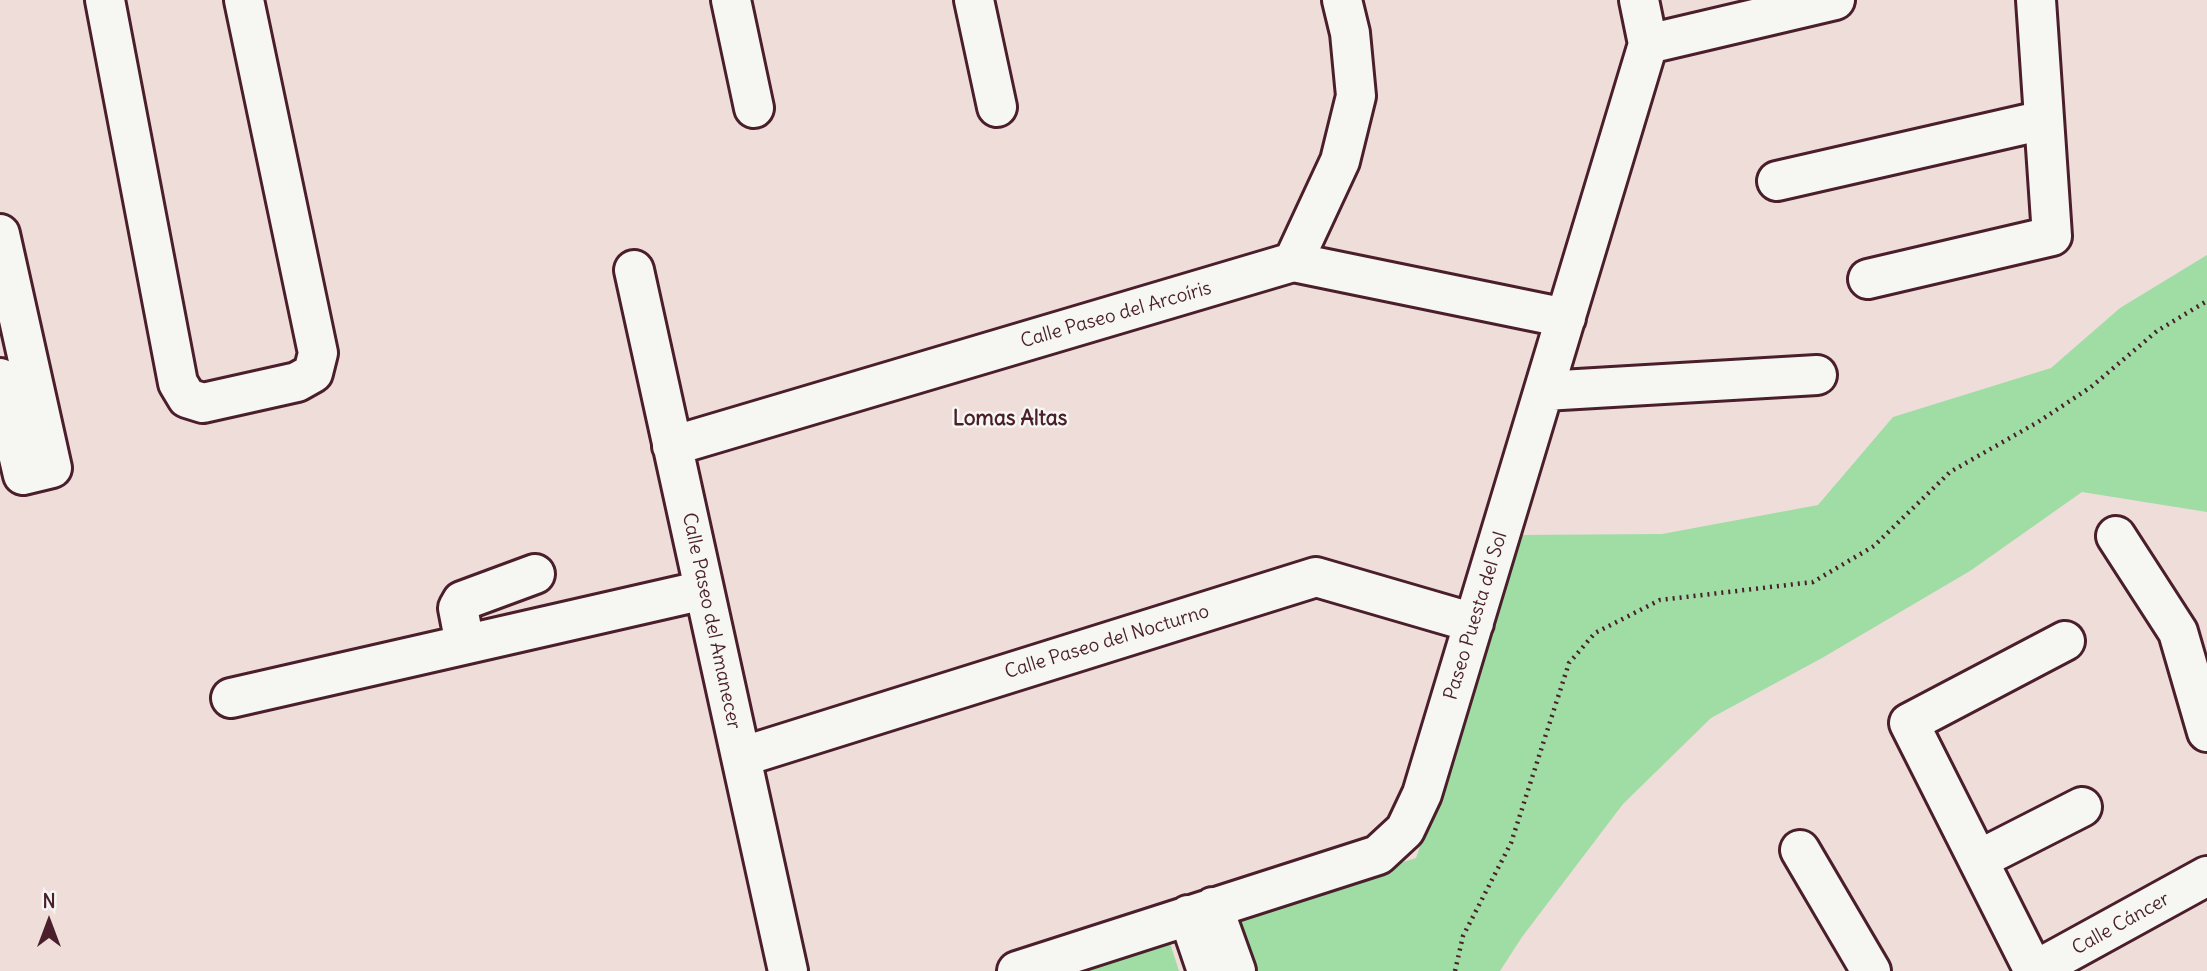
<!DOCTYPE html>
<html>
<head>
<meta charset="utf-8">
<style>
  body { margin:0 }
  #map { position:relative; width:2207px; height:971px; overflow:hidden; background:#efddda; font-family:Delius,sans-serif }
  canvas { display:block }
  .north { position:absolute; left:14px; top:887px; width:70px; height:70px; -webkit-text-stroke:5px #f6f6f2; paint-order:stroke; rotate:0deg; font-size:19px; font-weight:700; line-height:28px; text-align:center; color:#4a1f2b }
  .north::after { content:''; display:block; margin:auto; width:24px; height:32px; background:#4a1f2b; clip-path:polygon(50% 0,100% 100%,50% 72%,0 100%) }
</style>
</head>
<body>
<div id="map">
<canvas width="2207" height="971"></canvas>
<div class="north">N</div>
</div>
<script>
const g = document.querySelector('canvas').getContext('2d');
g.lineJoin = 'round';
function fillPath(path, color) {
  g.fillStyle = color;
  g.fill(path, 'evenodd');
}
function poly(rows) {
  const path = new Path2D();
  for (const r of rows) {
    path.moveTo(r[0], r[1]);
    for (let i = 2; i < r.length; i += 2) path.lineTo(r[i], r[i + 1]);
  }
  return path;
}
function stroke(path, color, width, dash) {
  g.strokeStyle = color;
  g.lineWidth = width;
  g.lineCap = dash ? 'butt' : 'round';
  g.setLineDash(dash || []);
  g.stroke(path);
}
function write(font, color, halo, rows, align = 'center') {
  g.font = font + ' Delius,sans-serif';
  g.lineWidth = 5;
  g.setLineDash([]);
  g.textBaseline = 'middle';
  g.strokeStyle = halo;
  g.fillStyle = color;
  for (const [text, x, y, turn = 0] of rows) {
    g.save();
    g.translate(x, y);
    g.rotate((+turn || 0) * Math.PI / 180);
    g.textAlign = isNaN(turn) ? turn : align;
    if (halo) g.strokeText(text, 0, 0);
    g.fillText(text, 0, 0);
    g.restore();
  }
}
fillPath(poly([
  [2207,255,2207,512,2082,492,1970,571,1822,658,1711,718,1623,804,1522,937,1500,971,1253,971,1233,916,1416,858,1451,753,1516,535,1662,534,1818,505,1893,417,2051,368,2120,308],
  [1169,940,1179,971,1086,971]
]), '#9fdda5');
const minor = poly([
  [105,0,178,383,187,398,203,403,297,382,313,373,318,353,244,0],
  [731,0,754,108],
  [974,0,997,107],
  [1648,44,1835,0],
  [1777,181,2044,120],
  [0,234,52,468,23,475,0,378],
  [1293,262,1340,161,1356,96,1350,33,1342,0],
  [634,270,788,971],
  [1868,279,2052,236,2036,0],
  [1544,391,1817,375],
  [672,446,1293,262,1566,318],
  [2116,536,2178,632,2207,732],
  [465,644,458,608,462,601,535,574],
  [231,698,704,590],
  [741,757,1316,577,1474,623],
  [1800,850,1871,971],
  [1978,860,2082,807],
  [1213,907,1236,971],
  [1188,915,1207,971],
  [1017,971,1378,855,1405,830,1422,794,1648,44,1639,0],
  [2034,971,1909,723,2065,641],
  [2034,971,2207,876]
]);
stroke(minor, '#4a1f2b', 44);
stroke(poly([
  [1455,971,1463,936,1511,843,1569,663,1595,633,1660,600,1813,582,1874,546,1950,472,2038,422,2091,387,2157,331,2207,301]
]), '#4a1f2b', 4.5, [2, 5]);
stroke(minor, '#f6f6f2', 38);
write('19px', '#4a1f2b', '#f6f6f2', [
  ["Calle Paseo del Arcoíris",1116,315,-16],
  ["Paseo Puesta del Sol",1476,616,-73],
  ["Calle Paseo del Amanecer",711,621,78],
  ["Calle Paseo del Nocturno",1107,642,-17],
  ["Calle Cáncer",2121,924,-29]
]);
write('bold 21px', '#4a1f2b', '#f6f6f2', [
  ["Lomas Altas",1010,419]
]);
</script>
</body>
</html>
